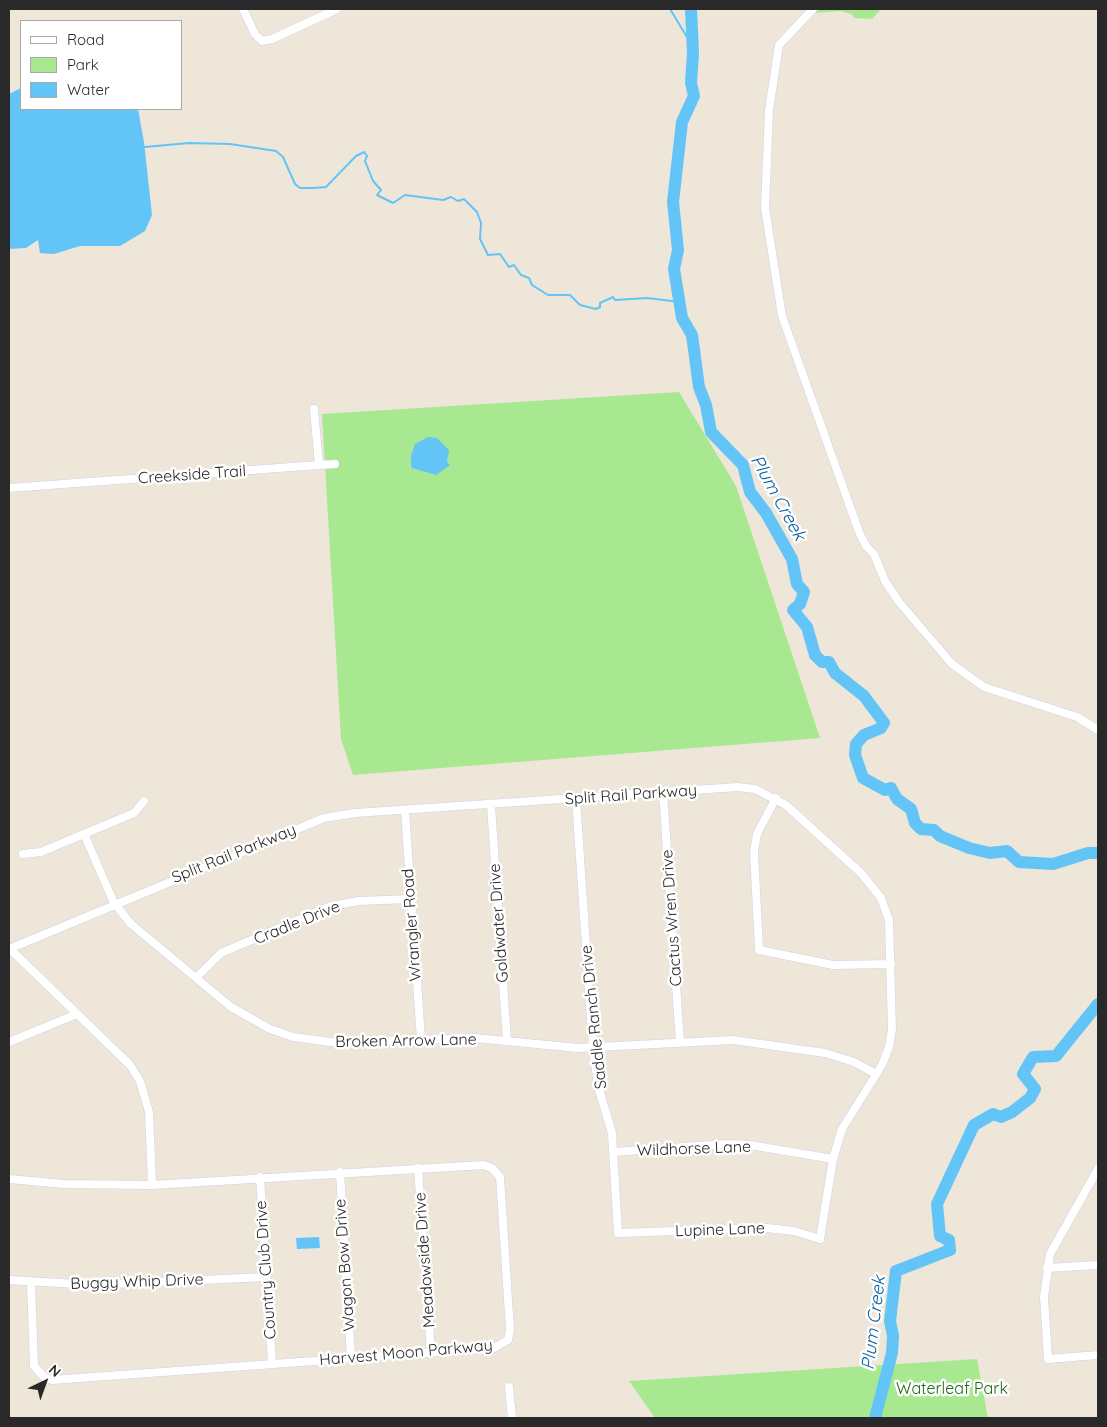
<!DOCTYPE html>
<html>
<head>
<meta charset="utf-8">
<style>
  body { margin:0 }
  #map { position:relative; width:1107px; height:1427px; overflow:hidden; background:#ede6d9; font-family:Quicksand,sans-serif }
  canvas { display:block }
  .frame { position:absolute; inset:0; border:10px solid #292929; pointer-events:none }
  .legend { position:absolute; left:20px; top:20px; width:162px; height:90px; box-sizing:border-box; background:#fff; border:1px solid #a9a9a9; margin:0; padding:6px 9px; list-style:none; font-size:15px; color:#292929 }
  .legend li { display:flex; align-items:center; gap:10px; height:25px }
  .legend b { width:25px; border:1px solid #a9a9a9 }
  .north { position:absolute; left:20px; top:1357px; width:50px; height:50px; -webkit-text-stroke:4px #fff; paint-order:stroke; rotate:42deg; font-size:14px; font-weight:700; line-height:20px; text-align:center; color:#292929 }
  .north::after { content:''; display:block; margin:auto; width:18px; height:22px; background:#292929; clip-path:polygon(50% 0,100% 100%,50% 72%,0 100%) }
</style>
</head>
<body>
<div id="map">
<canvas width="1107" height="1427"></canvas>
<div class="frame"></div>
<ul class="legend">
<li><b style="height:6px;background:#fff"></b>Road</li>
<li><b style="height:14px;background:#a7e891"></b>Park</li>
<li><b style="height:14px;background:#63c4f8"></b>Water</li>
</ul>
<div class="north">N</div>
</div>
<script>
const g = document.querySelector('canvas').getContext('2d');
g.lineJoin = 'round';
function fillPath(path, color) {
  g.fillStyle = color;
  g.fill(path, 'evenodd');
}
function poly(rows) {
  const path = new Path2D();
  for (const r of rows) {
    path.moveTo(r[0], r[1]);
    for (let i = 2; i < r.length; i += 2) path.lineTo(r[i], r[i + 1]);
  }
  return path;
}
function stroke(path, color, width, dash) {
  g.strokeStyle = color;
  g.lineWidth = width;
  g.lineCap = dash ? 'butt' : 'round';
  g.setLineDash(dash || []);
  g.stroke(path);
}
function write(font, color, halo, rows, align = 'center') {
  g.font = font + ' Quicksand,sans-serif';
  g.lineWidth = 5;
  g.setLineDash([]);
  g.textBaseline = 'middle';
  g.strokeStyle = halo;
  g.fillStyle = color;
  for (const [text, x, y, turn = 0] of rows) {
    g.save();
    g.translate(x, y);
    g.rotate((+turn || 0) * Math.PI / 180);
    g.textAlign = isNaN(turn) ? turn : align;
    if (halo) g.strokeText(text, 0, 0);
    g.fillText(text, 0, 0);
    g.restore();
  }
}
fillPath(poly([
  [819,9,881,9,872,19,855,18,851,14,841,11,815,13],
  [679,392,736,486,820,738,353,775,341,739,322,414],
  [977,1359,988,1418,655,1418,629,1381]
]), '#a7e891');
fillPath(poly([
  [21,88,21,109,138,109,144,142,152,215,145,231,120,246,80,246,54,254,40,253,38,240,26,248,9,249,9,94],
  [428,437,437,438,449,450,447,462,450,465,436,475,412,468,411,466,411,456,415,444],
  [319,1237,320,1248,297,1249,296,1238]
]), '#63c4f8');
stroke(poly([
  [670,9,693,47],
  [145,147,189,143,230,144,276,151,283,157,295,184,300,188,313,188,326,187,356,156,364,152,367,156,365,161,373,181,381,190,377,195,393,203,405,195,443,200,451,197,458,201,464,199,477,212,481,223,480,239,488,255,500,254,509,267,514,265,521,275,529,278,532,285,548,295,570,295,580,305,596,309,600,307,600,303,613,297,615,300,647,298,680,302]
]), '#63c4f8', 2);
stroke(poly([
  [691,9,693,53,691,83,694,96,682,122,673,202,678,250,674,269,682,318,692,335,699,387,706,405,711,432,743,465,750,492,766,513,792,559,797,584,804,592,800,604,793,610,807,627,815,655,822,662,829,662,835,673,864,696,884,723,881,728,864,735,856,744,855,755,863,778,885,790,891,788,897,799,911,809,915,823,921,829,934,830,940,836,969,848,990,853,1007,851,1019,862,1053,864,1088,853,1098,853],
  [875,1418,892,1353,893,1336,890,1321,896,1271,950,1250,949,1240,940,1236,937,1204,974,1125,993,1114,1001,1117,1012,1112,1030,1098,1035,1089,1023,1074,1033,1057,1056,1056,1098,1004]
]), '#63c4f8', 12);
const street = poly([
  [243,9,255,34,262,41,272,39,337,9],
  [813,9,779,45,769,110,765,208,782,316,859,532,866,546,874,554,885,581,899,602,952,664,984,687,1077,717,1098,730],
  [319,465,335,464],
  [9,488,319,465,314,409],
  [663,792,680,1043],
  [776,798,757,834,754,852,759,950,833,965,891,964],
  [491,805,507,1041],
  [405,811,421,1039],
  [84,834,114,903,131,924,231,1007,270,1029,293,1037,338,1043,475,1038,578,1048,733,1040,825,1053,854,1062,876,1074],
  [23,854,41,852,134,813,144,801],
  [9,948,130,1065,140,1081,149,1112,152,1185],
  [9,949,324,818,355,813,738,787,755,789,786,805,862,874,881,898,889,920,892,1029,889,1047,882,1065,842,1129,833,1159,820,1239,794,1231,767,1228,618,1233,612,1133,598,1086,593,1048,576,799],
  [196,978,221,953,331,906,359,901,410,899],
  [9,1042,77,1014],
  [613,1152,727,1144,750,1145,833,1159],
  [418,1168,431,1353],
  [1098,1169,1050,1254,1044,1297,1048,1359,1098,1355],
  [340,1172,351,1358],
  [260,1177,272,1364],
  [9,1179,64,1184,152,1185,484,1165,492,1168,500,1177,510,1330,508,1340,494,1348,52,1380,45,1378,34,1366,31,1282],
  [1047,1268,1098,1265],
  [9,1280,93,1285,266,1277],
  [509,1387,512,1418]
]);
stroke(street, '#ced1e3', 9);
stroke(street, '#fff', 8);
write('16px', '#292929', '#fff', [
  ["Creekside Trail",192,475,-4],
  ["Split Rail Parkway",631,795,-4],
  ["Split Rail Parkway",234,854,-22],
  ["Cactus Wren Drive",672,918,-94],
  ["Cradle Drive",297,923,-22],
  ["Goldwater Drive",499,923,-94],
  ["Wrangler Road",412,925,-94],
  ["Saddle Ranch Drive",594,1017,-96],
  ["Broken Arrow Lane",406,1041,-1],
  ["Wildhorse Lane",694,1149,-2],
  ["Lupine Lane",720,1230,-2],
  ["Meadowside Drive",425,1260,-94],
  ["Wagon Bow Drive",345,1265,-94],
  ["Country Club Drive",266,1270,-94],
  ["Buggy Whip Drive",137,1282,-2],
  ["Harvest Moon Parkway",406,1353,-5]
]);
write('16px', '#1f6b14', '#fff', [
  ["Waterleaf Park",952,1389]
]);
write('italic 18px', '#035ea3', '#fff', [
  ["Plum Creek",778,498,61],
  ["Plum Creek",874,1323,-83]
]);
</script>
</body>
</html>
